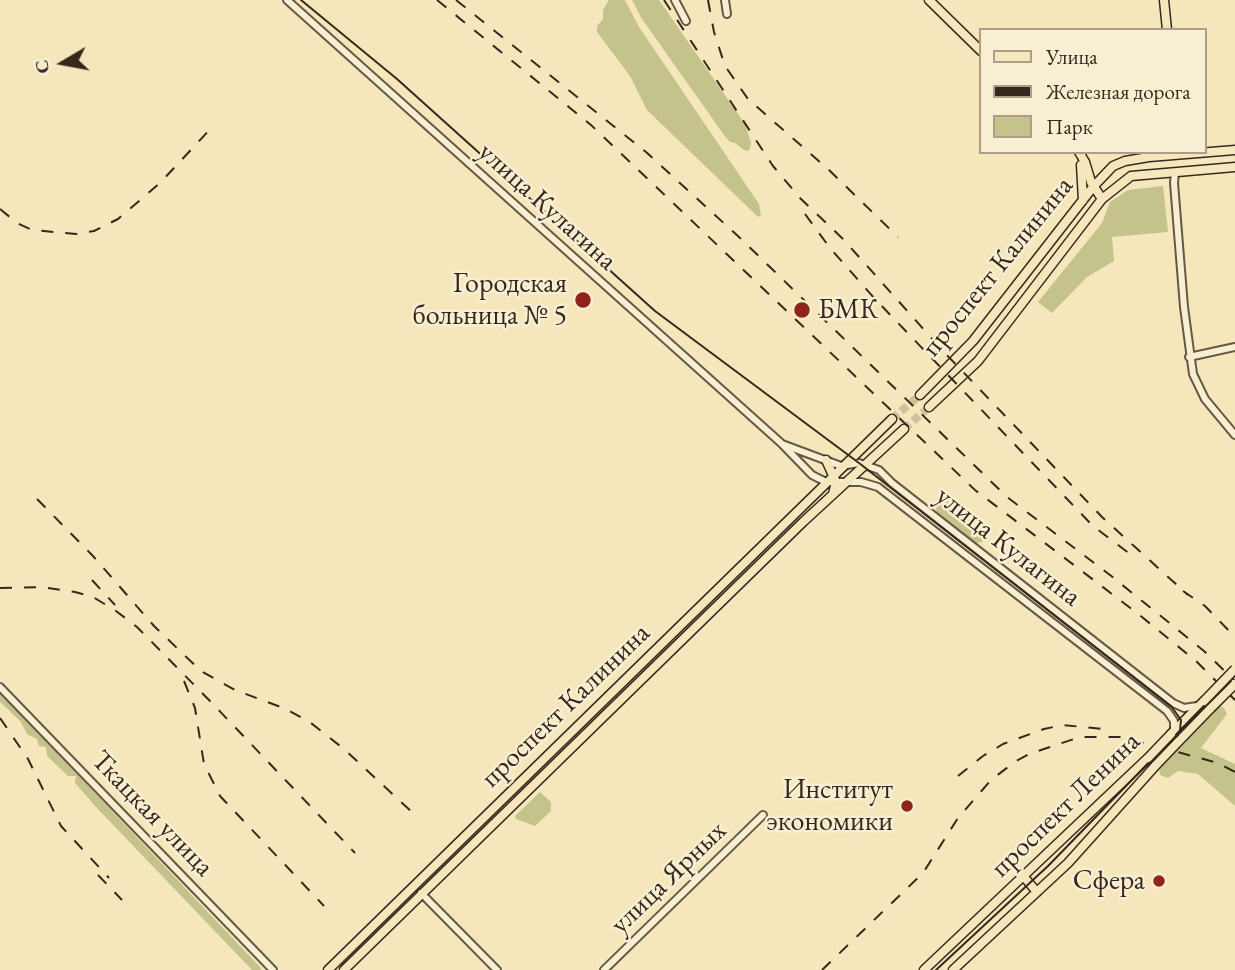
<!DOCTYPE html>
<html>
<head>
<meta charset="utf-8">
<style>
  body { margin:0 }
  #map { position:relative; width:1235px; height:970px; overflow:hidden; background:#f5e7bb; font-family:"EB Garamond",serif }
  canvas { display:block }
  .legend { position:absolute; left:979px; top:28px; width:228px; height:126px; box-sizing:border-box; background:#f8efd3; border:2px solid #ab9f8a; margin:0; padding:9px 12px; list-style:none; font-size:21px; color:#37281d }
  .legend li { display:flex; align-items:center; gap:14px; height:35px }
  .legend b { width:35px; border:2px solid #ab9f8a }
  .north { position:absolute; left:28px; top:28px; width:70px; height:70px; -webkit-text-stroke:5px #f8efd3; paint-order:stroke; rotate:260deg; font-size:19px; font-weight:700; line-height:28px; text-align:center; color:#37281d }
  .north::after { content:''; display:block; margin:auto; width:24px; height:32px; background:#37281d; clip-path:polygon(50% 0,100% 100%,50% 72%,0 100%) }
</style>
</head>
<body>
<div id="map">
<canvas width="1235" height="970"></canvas>
<ul class="legend">
<li><b style="height:9px;background:#f5e7bb"></b>Улица</li>
<li><b style="height:9px;background:#37281d"></b>Железная дорога</li>
<li><b style="height:19px;background:#c3c38b"></b>Парк</li>
</ul>
<div class="north">С</div>
</div>
<script>
const g = document.querySelector('canvas').getContext('2d');
g.lineJoin = 'round';
function fillPath(path, color) {
  g.fillStyle = color;
  g.fill(path, 'evenodd');
}
function poly(rows) {
  const path = new Path2D();
  for (const r of rows) {
    path.moveTo(r[0], r[1]);
    for (let i = 2; i < r.length; i += 2) path.lineTo(r[i], r[i + 1]);
  }
  return path;
}
function stroke(path, color, width, dash) {
  g.strokeStyle = color;
  g.lineWidth = width;
  g.lineCap = dash ? 'butt' : 'round';
  g.setLineDash(dash || []);
  g.stroke(path);
}
function write(font, color, halo, rows, align = 'center') {
  g.font = font + ' "EB Garamond",serif';
  g.lineWidth = 5;
  g.setLineDash([]);
  g.textBaseline = 'middle';
  g.strokeStyle = halo;
  g.fillStyle = color;
  for (const [text, x, y, turn = 0] of rows) {
    g.save();
    g.translate(x, y);
    g.rotate((+turn || 0) * Math.PI / 180);
    g.textAlign = isNaN(turn) ? turn : align;
    if (halo) g.strokeText(text, 0, 0);
    g.fillText(text, 0, 0);
    g.restore();
  }
}
fillPath(poly([
  [609,0,624,0,626,2,639,27,759,204,761,215,758,217,647,110,630,76,597,32,597,26,603,19,603,10],
  [632,0,659,0,745,124,751,143,749,151,744,150,735,143,730,142,724,135,642,19],
  [1163,186,1168,232,1112,237,1114,261,1087,277,1052,313,1038,302,1102,223,1110,202,1128,190],
  [946,500,986,531,986,536,982,542,976,543,937,512,935,506,940,501],
  [0,693,260,967,261,970,252,970,96,807,75,783,76,776,68,776,47,756,46,747,39,746,37,739,27,734,21,722,0,702],
  [1220,706,1224,708,1227,714,1201,748,1235,764,1235,806,1198,774,1178,771,1168,778,1160,775,1159,769],
  [540,792,551,802,551,811,535,826,516,819,515,816]
]), '#c3c38b');
stroke(poly([
  [892,419,920,395],
  [904,429,929,407]
]), '#cfc19b', 8, [8, 4]);
const minor = poly([
  [287,0,781,443,812,475,826,482,861,482,878,487,1167,711,1174,721,1174,731],
  [675,0,686,21],
  [725,0,727,14],
  [1175,172,1174,183,1184,307,1193,374,1205,399,1235,435],
  [1189,357,1235,347],
  [782,444,841,466,859,463,879,470,892,483,1173,703,1184,708,1197,706],
  [0,687,273,970],
  [421,893,497,970],
  [604,970,763,815]
]);
const major = poly([
  [929,0,981,51],
  [1164,0,1167,30],
  [1079,152,1085,162,1091,182,1102,199],
  [1081,165,1083,200],
  [920,395,973,341,1093,187,1113,166,1125,161,1149,157,1235,150],
  [929,407,978,361,1102,199,1131,176,1235,167],
  [826,460,836,482,833,494],
  [1171,734,1204,701],
  [1179,741,1211,708],
  [1024,877,1037,892],
  [328,970,892,419],
  [344,970,803,522,904,429],
  [924,970,1148,758],
  [953,970,1068,863,1156,765]
]);
stroke(minor, '#665844', 10);
stroke(major, '#37281d', 11);
stroke(minor, '#f8efd3', 6);
stroke(major, '#f5e7bb', 8);
stroke(poly([
  [301,0,397,79,655,311,859,463,1171,706,1181,720,1180,730,1176,739],
  [936,970,1048,866,1235,674]
]), '#37281d', 2);
stroke(poly([
  [437,0,591,125,975,490,1137,613,1196,661,1235,700],
  [456,0,646,152,739,237,1007,497,1110,575,1204,651,1235,681],
  [664,0,773,166,800,198,843,239,943,351,1102,517,1188,595],
  [708,0,714,32,725,66,748,99,829,170,898,237],
  [0,209,17,223,32,230,76,234,94,231,118,219,160,183,215,124],
  [805,214,830,248,875,299,1093,526,1134,557],
  [37,499,93,556,154,626,201,671,235,690,286,709,311,723,344,749,414,814],
  [92,580,115,605],
  [0,588,42,587,75,592,93,597,116,611,137,627,210,701,355,853],
  [1183,591,1205,606,1235,637],
  [184,681,195,708,204,764,220,796,324,906],
  [0,718,28,759,61,826,109,878],
  [958,776,983,756,1003,744,1044,729,1063,725,1112,730],
  [98,875,122,900],
  [822,970,923,873,958,818,991,780,1016,761,1029,754,1080,737,1122,737,1218,763,1235,772]
]), '#37281d', 2, [12, 12]);
const majorBridge = poly([
  [1204,701,1235,669],
  [1211,708,1235,684],
  [1148,758,1171,734],
  [1156,765,1179,741]
]);
stroke(majorBridge, '#37281d', 11, []);
stroke(majorBridge, '#f5e7bb', 8);
for (const [x, y, r, color] of [
  [583,300,9,"#8f2418"],
  [802,310,9,"#8f2418"],
  [907,806,7,"#8f2418"],
  [1159,881,7,"#8f2418"]
]) {
  const dot = new Path2D();
  dot.arc(x, y, r, 0, 2 * Math.PI);
  g.fillStyle = color;
  g.fill(dot);
  stroke(dot, '#f8efd3', 2.5);
}
write('28px', '#37281d', '#f8efd3', [
  ["улица Кулагина",547,207,42],
  ["проспект Калинина",998,267,-51],
  ["улица Кулагина",1008,547,38],
  ["проспект Калинина",566,706,-44],
  ["проспект Ленина",1066,805,-44],
  ["Ткацкая улица",152,814,46],
  ["улица Ярных",669,878,-44]
]);
write('28px', '#37281d', '#f8efd3', [
  ["Городская",567,284],
  ["больница № 5",567,316],
  ["БМК",818,310,"left"],
  ["Институт",893,790],
  ["экономики",893,822],
  ["Сфера",1145,881]
], 'right');
</script>
</body>
</html>
